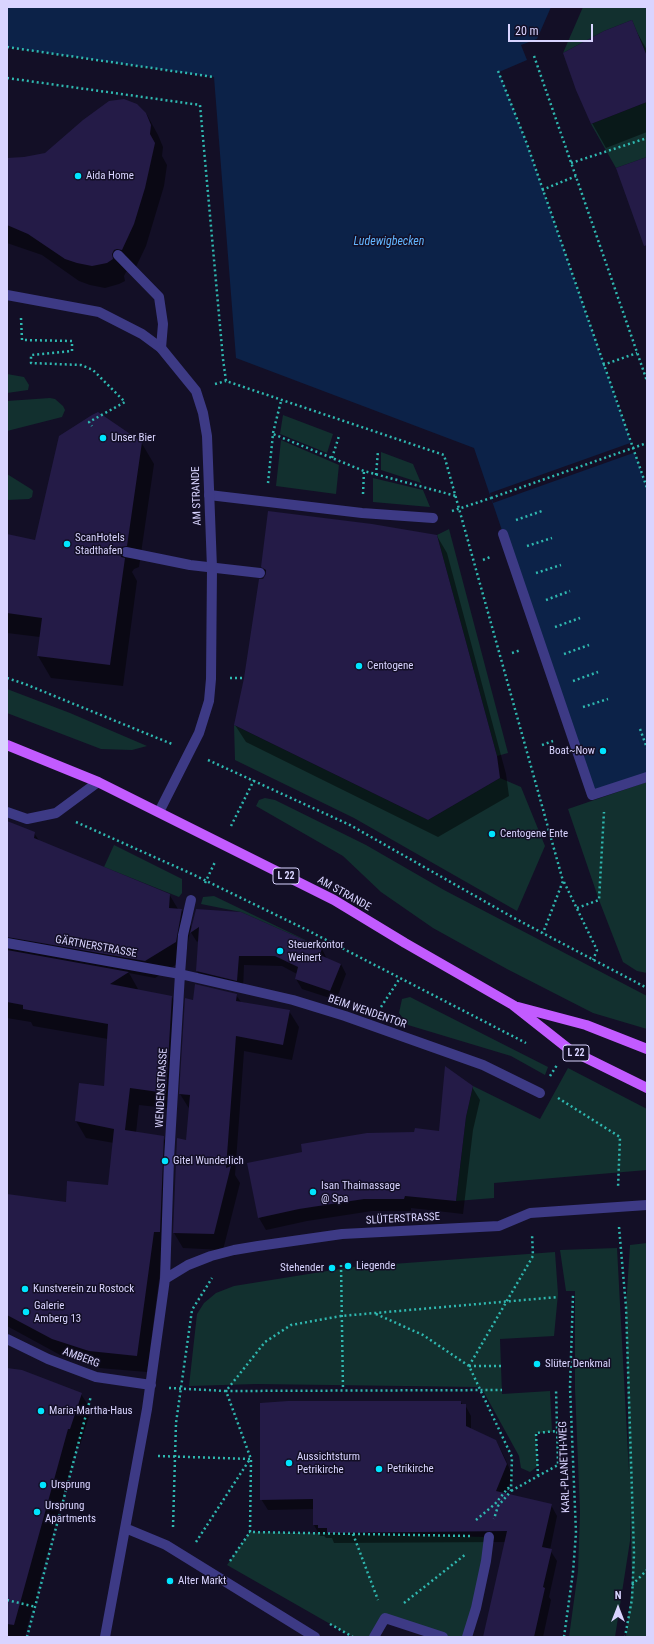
<!DOCTYPE html>
<html>
<head>
<meta charset="utf-8">
<style>
  body { margin:0 }
  #map { position:relative; width:654px; height:1644px; overflow:hidden; background:#130f26; font-family:"Roboto Condensed",sans-serif }
  canvas { display:block }
  .frame { position:absolute; inset:0; border:8px solid #d9d4ff; pointer-events:none }
  .north { position:absolute; left:598px; top:1588px; width:40px; height:40px; -webkit-text-stroke:3px #130f26; paint-order:stroke; rotate:0deg; font-size:11px; font-weight:700; line-height:16px; text-align:center; color:#d9d4ff }
  .north::after { content:''; display:block; margin:auto; width:14px; height:18px; background:#d9d4ff; clip-path:polygon(50% 0,100% 100%,50% 72%,0 100%) }
  .scale { position:absolute; left:508px; top:24px; width:85px; height:18px; box-sizing:border-box; border:2px solid #d9d4ff; border-top:0; padding-left:5px; font-size:12px; line-height:14px; white-space:nowrap; color:#d9d4ff; -webkit-text-stroke:3px #130f26; paint-order:stroke }
</style>
</head>
<body>
<div id="map">
<canvas width="654" height="1644"></canvas>
<div class="frame"></div>
<div class="north">N</div>
<div class="scale">20 m</div>
</div>
<script>
const g = document.querySelector('canvas').getContext('2d');
g.lineJoin = 'round';
function fillPath(path, color) {
  g.fillStyle = color;
  g.fill(path, 'evenodd');
}
function poly(rows) {
  const path = new Path2D();
  for (const r of rows) {
    path.moveTo(r[0], r[1]);
    for (let i = 2; i < r.length; i += 2) path.lineTo(r[i], r[i + 1]);
  }
  return path;
}
function stroke(path, color, width, dash) {
  g.strokeStyle = color;
  g.lineWidth = width;
  g.lineCap = dash ? 'butt' : 'round';
  g.setLineDash(dash || []);
  g.stroke(path);
}
function write(font, color, halo, rows, align = 'center') {
  g.font = font + ' "Roboto Condensed",sans-serif';
  g.lineWidth = 3;
  g.setLineDash([]);
  g.textBaseline = 'middle';
  g.strokeStyle = halo;
  g.fillStyle = color;
  for (const [text, x, y, turn = 0] of rows) {
    g.save();
    g.translate(x, y);
    g.rotate((+turn || 0) * Math.PI / 180);
    g.textAlign = isNaN(turn) ? turn : align;
    if (halo) g.strokeText(text, 0, 0);
    g.fillText(text, 0, 0);
    g.restore();
  }
}
fillPath(poly([
  [583,7,647,7,647,56,632,20,604,31,563,53],
  [647,102,647,157,616,168,591,124],
  [7,374,24,377,29,385,28,390,7,393],
  [50,398,55,399,63,406,65,410,62,417,7,431,7,401],
  [283,415,333,434,327,453,280,434],
  [281,440,339,465,336,494,276,486],
  [381,452,413,464,421,483,381,470],
  [7,474,31,489,33,491,32,497,29,499,7,500],
  [373,478,423,490,430,507,373,502],
  [449,529,508,753,497,756,437,535],
  [7,689,70,713,147,746,132,750,101,749,7,713],
  [234,725,428,820,500,778,521,787,545,846,517,911,354,818,235,760],
  [647,782,647,973,637,971,623,962,599,900,568,809],
  [265,798,275,800,366,845,444,890,647,996,647,1029,593,1013,507,969,433,928,381,892,343,856,256,806,259,800],
  [114,845,182,879,182,893,179,897,104,867],
  [214,896,322,948,241,912,201,904,203,897],
  [410,997,548,1067,545,1075,511,1056,408,1025,399,1013,402,999],
  [568,1068,647,1109,647,1170,494,1183,494,1198,456,1201,466,1117,473,1086,540,1119],
  [647,1243,647,1637,626,1637,632,1585,630,1502,630,1541,615,1637,569,1637,578,1571,580,1512,575,1389,575,1291,566,1291,560,1250,617,1248,629,1473,626,1307,630,1245],
  [555,1252,558,1294,554,1336,500,1339,502,1394,550,1391,552,1432,536,1433,538,1466,530,1472,521,1468,519,1456,481,1387,256,1384,189,1386,197,1314,204,1303,216,1293,234,1286,352,1267],
  [250,1532,489,1537,467,1637,443,1637,385,1618,374,1637,353,1637,227,1565]
]), '#12302f');
fillPath(poly([
  [7,7,551,7,537,39,521,45,527,60,499,72,527,144,647,488,647,777,592,795,474,448,236,358,214,77,7,47]
]), '#0c2248');
fillPath(poly([
  [633,442,636,452,493,503,490,493]
]), '#130f26');
fillPath(poly([
  [631,22,647,50,647,132,606,148,592,123],
  [146,113,158,135,163,147,162,156,167,165,164,186,146,246,134,271,130,270,126,272,124,276,125,281,119,284,105,288,90,285,79,281,42,255,7,243,7,159,24,158,46,154],
  [141,442,154,464,139,567,134,569,132,572,137,581,123,686,51,678,38,656,40,637,7,633,7,535,36,541],
  [437,536,447,553,506,774,509,796,438,837,246,742,235,725,264,580,267,575,262,566],
  [7,822,34,833,40,842,169,894,178,909,182,910,192,928,196,910,322,949,327,959,341,964,346,974,336,1000,302,989,296,979,297,974,282,966,244,965,243,990,203,981,197,971,199,940,197,942,190,931,185,959,155,978,129,973,138,989,136,990,172,997,181,1014,176,1109,139,1105,136,1133,163,1137,173,1154,163,1249,147,1372,99,1368,62,1356,7,1326,7,1195,67,1203,109,1186,114,1143,86,1138,76,1121,104,1087,108,1039,33,1026,31,1022,7,1018],
  [236,995,241,1002,289,1011,299,1027,292,1060,244,1051,235,1175,240,1183,223,1250,183,1248,174,1233,187,1141,190,1110,180,1094,194,1001],
  [472,1087,480,1100,473,1130,463,1214,411,1208,411,1211,372,1211,307,1221,266,1230,259,1218,440,1132],
  [7,1369,81,1394,91,1410,80,1445,77,1445,37,1591,38,1593,33,1613,31,1613,25,1637,7,1637],
  [461,1402,463,1405,465,1405,471,1416,471,1429,496,1441,502,1452,513,1476,505,1494,551,1505,557,1516,550,1550,557,1561,549,1597,551,1600,543,1637,484,1637,506,1542,334,1543,332,1538,326,1538,324,1536,320,1536,314,1525,314,1509,268,1510,261,1499]
]), '#0007');
fillPath(poly([
  [632,20,647,56,647,102,591,124,576,90,563,53,604,31],
  [124,99,137,104,146,113,151,125,150,134,155,143,145,188,134,224,122,250,117,249,114,250,112,254,113,259,107,263,92,266,77,263,65,259,28,234,7,225,7,158,24,157,45,153,83,120,109,101],
  [647,157,647,245,644,246,616,168],
  [98,412,142,442,127,546,121,547,120,551,121,557,125,558,110,665,37,656,42,618,7,613,7,534,35,540,59,436,92,415],
  [268,511,372,524,437,535,497,756,500,778,428,820,234,725,244,678,259,579,263,579,266,574,266,570,261,567],
  [7,821,35,832,34,838,170,894,169,908,182,909,176,942,145,961,7,937],
  [196,909,241,912,322,948,320,955,341,964,330,991,295,979,298,967,275,956,239,956,237,981,196,971,199,927,190,933],
  [7,950,129,972,110,984,172,996,166,1093,130,1088,125,1130,164,1136,160,1232,154,1232,137,1356,89,1351,52,1339,7,1315,7,1194,66,1202,67,1181,108,1185,114,1129,75,1121,79,1083,104,1086,108,1024,23,1009,23,1005,7,1002],
  [195,984,237,994,236,1001,290,1010,283,1045,236,1036,226,1168,231,1166,214,1234,173,1233,177,1138,186,1140,190,1095,179,1094,185,998,193,1000],
  [445,1066,473,1086,466,1117,456,1201,405,1196,404,1199,364,1199,299,1209,258,1218,247,1163,302,1152,301,1144,367,1133,414,1132,415,1128,439,1131],
  [7,1368,22,1370,82,1393,70,1429,68,1429,14,1625,7,1624],
  [288,1401,461,1401,461,1404,466,1404,466,1426,496,1440,507,1464,496,1491,552,1504,542,1547,552,1549,543,1587,545,1588,534,1637,483,1637,507,1531,327,1533,327,1528,318,1528,318,1525,313,1525,313,1499,260,1500,260,1403]
]), '#241b47');
stroke(poly([
  [7,47,214,77],
  [534,56,647,381],
  [498,71,527,144,647,488],
  [7,78,200,105,223,359,226,381,444,455,563,881,543,933],
  [571,163,647,138],
  [542,190,576,176],
  [21,318,22,340,72,341,72,351,31,355,31,363,81,365,93,370,125,402,89,422,92,426],
  [603,365,637,353],
  [215,384,226,381],
  [273,433,281,401],
  [332,458,339,436],
  [376,475,378,451],
  [268,483,273,434,364,471,456,496],
  [363,494,364,471],
  [452,511,491,498],
  [516,520,542,511],
  [527,546,552,538],
  [483,560,490,557],
  [536,573,561,565],
  [546,600,570,591],
  [555,627,580,618],
  [512,653,521,650],
  [564,654,589,645],
  [7,678,25,684,172,744],
  [230,678,244,678],
  [573,681,598,672],
  [583,707,608,699],
  [640,729,647,748],
  [542,745,553,741],
  [208,760,350,825,514,918,647,988],
  [76,822,190,873,307,930,526,1043],
  [231,826,254,780],
  [564,882,597,950,593,960],
  [205,883,215,862],
  [577,908,599,900,604,812],
  [381,1007,400,978],
  [550,1076,557,1065],
  [558,1098,620,1137,618,1188],
  [619,1227,626,1307,634,1554,632,1599,625,1637],
  [341,1265,343,1390],
  [376,1314,423,1335,469,1366,512,1457,511,1491,498,1506,494,1519],
  [469,1366,533,1256,532,1234],
  [469,1366,502,1366],
  [169,1388,226,1391,265,1342,291,1325,341,1316,558,1297],
  [158,1456,251,1459],
  [538,1476,536,1433,557,1431],
  [476,1520,495,1504,508,1488,511,1491,558,1465,556,1389],
  [173,1527,176,1423,192,1310,212,1278],
  [353,1534,378,1600],
  [470,1536,250,1532,251,1459,226,1391,502,1390],
  [196,1542,250,1459],
  [230,1561,250,1532],
  [632,1585,647,1570],
  [7,1600,36,1607],
  [404,1603,466,1554],
  [330,1624,353,1637],
  [27,1637,91,1396],
  [564,1637,573,1572,576,1533,570,1387,573,1295]
]), '#2fb8b0', 2.5, [2, 3]);
stroke(poly([
  [118,255,159,297,163,324,161,348],
  [209,495,362,513,433,518],
  [126,552,190,565,260,573],
  [7,812,27,819,56,813,98,782]
]), '#3d3a85', 10);
stroke(poly([
  [7,295,99,312,142,334,161,348,196,391,203,413,207,436,212,568,211,679,209,701,199,733,159,812],
  [503,534,592,795,647,777],
  [7,943,180,974,293,1000,345,1016,483,1065,540,1093],
  [165,1279,188,1265,211,1256,234,1250,258,1246,342,1234,499,1226,530,1213,647,1205],
  [7,1339,48,1359,96,1377,151,1385],
  [125,1528,166,1545,315,1637],
  [105,1637,147,1409,165,1279,169,1159,180,974,183,935,191,900],
  [374,1637,385,1618,443,1637],
  [467,1637,476,1608,486,1561,489,1537]
]), '#3d3a85', 10);
stroke(poly([
  [7,745,98,782,334,900,405,943,513,1005,570,1050,647,1088],
  [518,1007,586,1025,647,1049]
]), '#c25bff', 10);
stroke(poly([
  [491,498,647,443]
]), '#2fb8b0', 2.5, [2, 3]);
for (const [x, y, r, color] of [
  [78,176,4,"#00e5ff"],
  [103,438,4,"#00e5ff"],
  [67,544,4,"#00e5ff"],
  [359,666,4,"#00e5ff"],
  [603,751,4,"#00e5ff"],
  [492,834,4,"#00e5ff"],
  [280,951,4,"#00e5ff"],
  [165,1161,4,"#00e5ff"],
  [313,1192,4,"#00e5ff"],
  [348,1266,4,"#00e5ff"],
  [332,1268,4,"#00e5ff"],
  [25,1289,4,"#00e5ff"],
  [26,1312,4,"#00e5ff"],
  [537,1364,4,"#00e5ff"],
  [41,1411,4,"#00e5ff"],
  [289,1463,4,"#00e5ff"],
  [379,1469,4,"#00e5ff"],
  [43,1485,4,"#00e5ff"],
  [37,1512,4,"#00e5ff"],
  [170,1581,4,"#00e5ff"]
]) {
  const dot = new Path2D();
  dot.arc(x, y, r, 0, 2 * Math.PI);
  g.fillStyle = color;
  g.fill(dot);
  stroke(dot, '#130f26', 1.5);
}
for (const [x, y, w] of [
  [286,876,26],
  [576,1053,26]
]) {
  const box = new Path2D();
  box.roundRect(x - w / 2, y - 8, w, 16, 3);
  g.fillStyle = '#130f26';
  g.fill(box);
  stroke(box, '#d9d4ff', 1);
}
write('bold 10px', '#d9d4ff', null, [
  ["L 22",286,876],
  ["L 22",576,1053]
]);
write('11px', '#d9d4ff', '#130f26', [
  ["Aida Home",86,176],
  ["Unser Bier",111,438],
  ["ScanHotels",75,538],
  ["Stadthafen",75,551],
  ["Centogene",367,666],
  ["Boat~Now",595,751,"right"],
  ["Centogene Ente",500,834],
  ["Steuerkontor",288,945],
  ["Weinert",288,958],
  ["Gitel Wunderlich",173,1161],
  ["Isan Thaimassage",321,1186],
  ["@ Spa",321,1199],
  ["Liegende",356,1266],
  ["Stehender",324,1268,"right"],
  ["Kunstverein zu Rostock",33,1289],
  ["Galerie",34,1306],
  ["Amberg 13",34,1319],
  ["Slüter Denkmal",545,1364],
  ["Maria-Martha-Haus",49,1411],
  ["Aussichtsturm",297,1457],
  ["Petrikirche",297,1470],
  ["Petrikirche",387,1469],
  ["Ursprung",51,1485],
  ["Ursprung",45,1506],
  ["Apartments",45,1519],
  ["Alter Markt",178,1581]
], 'left');
write('11px', '#d9d4ff', '#130f26', [
  ["AM STRANDE",197,496,-92],
  ["AM STRANDE",344,894,29],
  ["GÄRTNERSTRASSE",96,947,10],
  ["BEIM WENDENTOR",367,1012,19],
  ["WENDENSTRASSE",162,1088,-87],
  ["SLÜTERSTRASSE",403,1219,-3],
  ["AMBERG",81,1358,20],
  ["KARL-PLANETH-WEG",565,1467,-92]
]);
write('italic 12px', '#62b6ff', '#130f26', [
  ["Ludewigbecken",389,242]
]);
</script>
</body>
</html>
